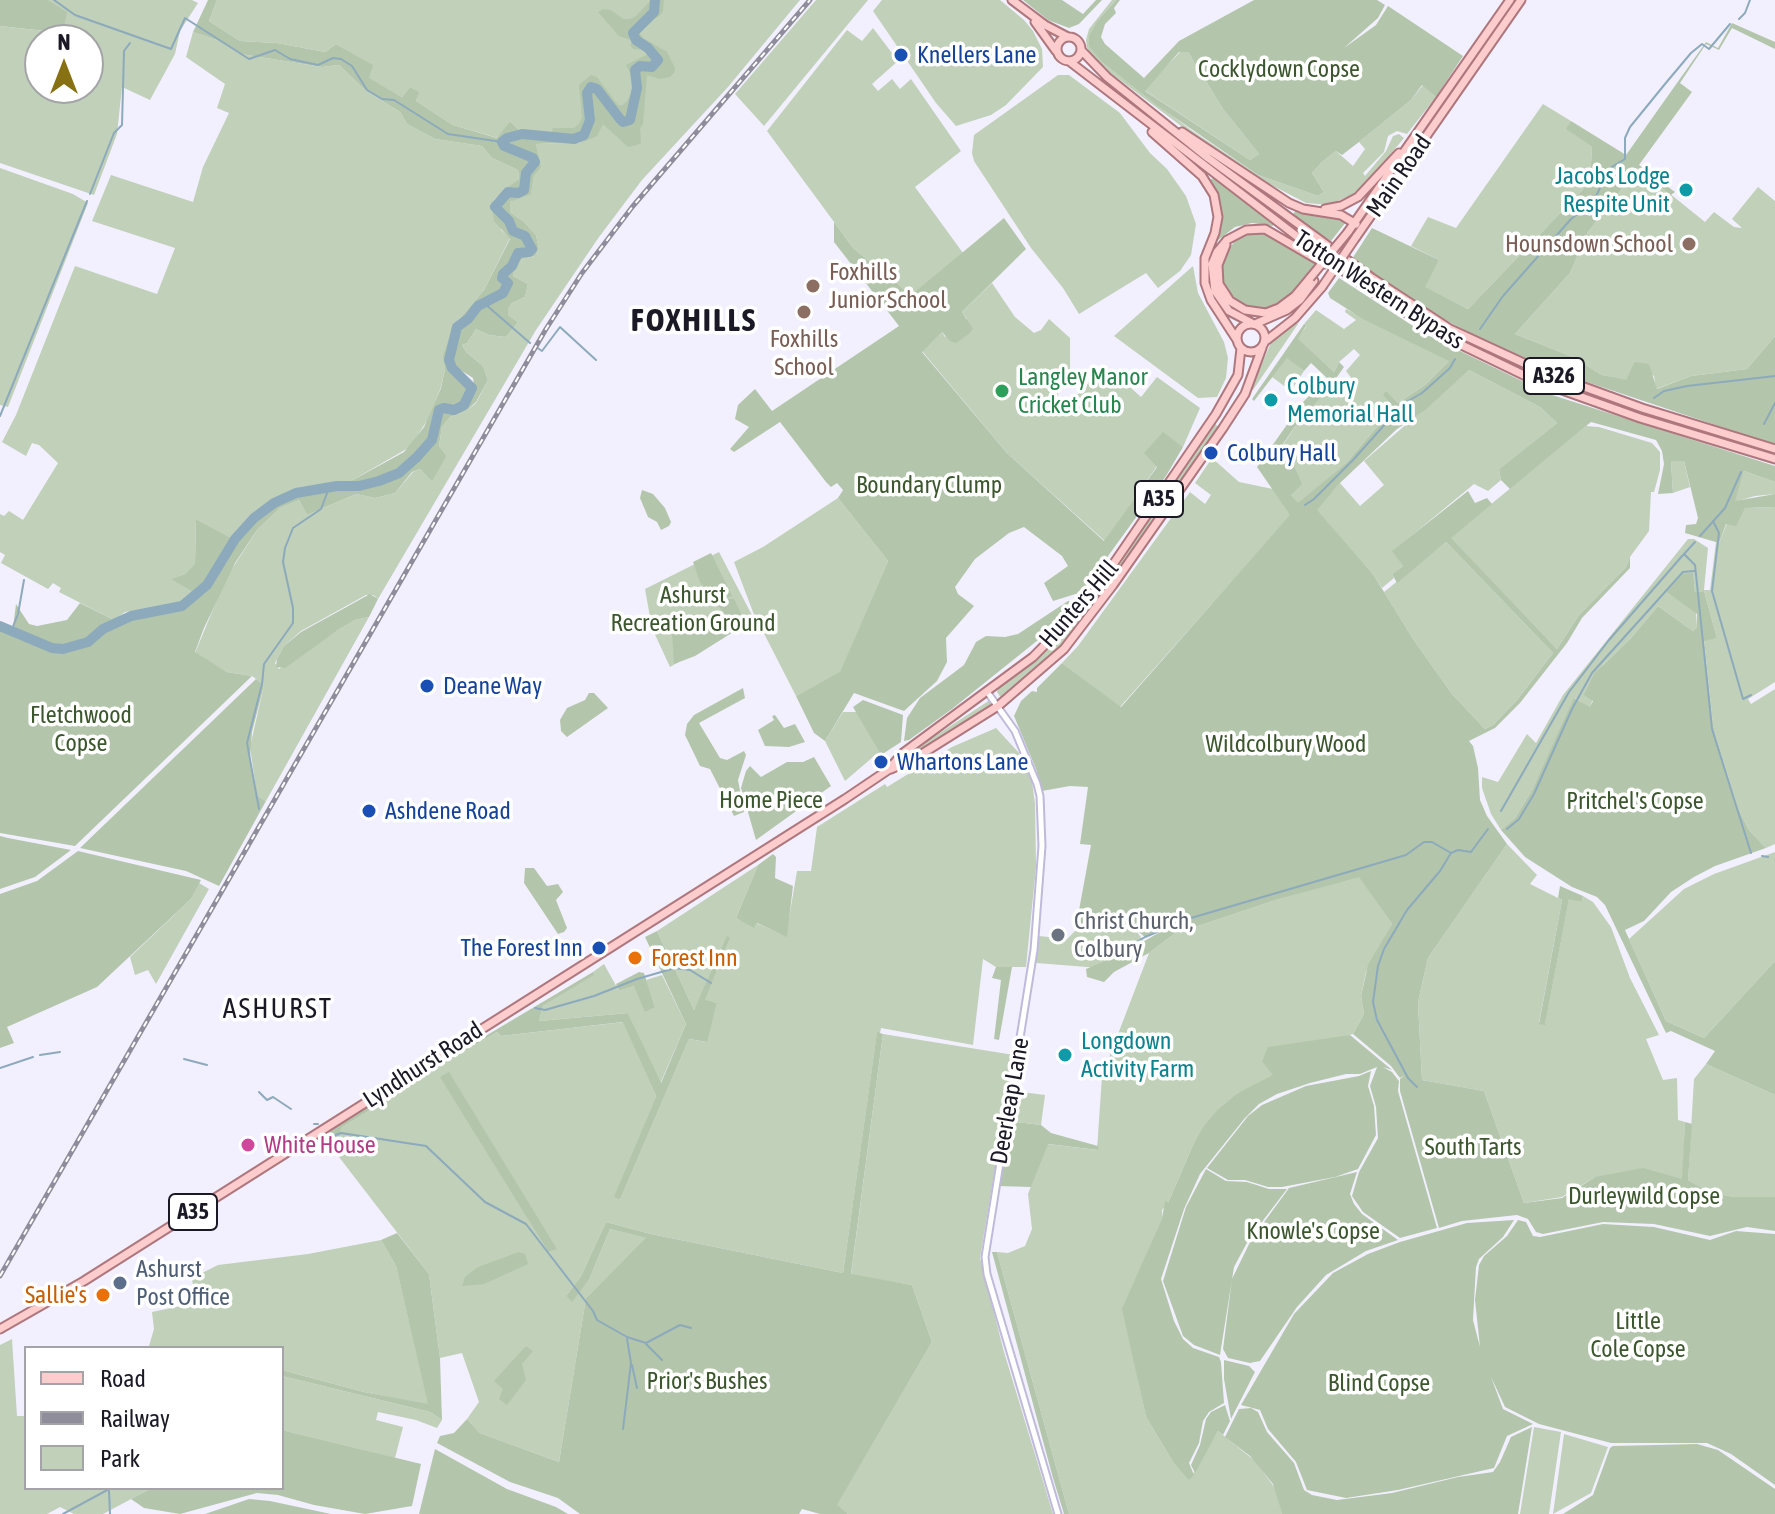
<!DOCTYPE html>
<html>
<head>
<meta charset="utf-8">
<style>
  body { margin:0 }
  #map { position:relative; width:1775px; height:1514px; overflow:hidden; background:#f2f0fe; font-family:"Asap Condensed",sans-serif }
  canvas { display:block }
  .legend { position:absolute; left:24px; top:1346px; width:260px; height:144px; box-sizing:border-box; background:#fff; border:2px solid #a4a3a8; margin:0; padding:10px 14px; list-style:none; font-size:24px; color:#1b1925 }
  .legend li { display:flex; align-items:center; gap:16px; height:40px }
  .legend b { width:40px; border:2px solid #a4a3a8 }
  .north { position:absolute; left:24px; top:24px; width:80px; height:80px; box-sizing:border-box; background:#fff; border:2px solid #a4a3a8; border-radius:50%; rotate:0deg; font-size:22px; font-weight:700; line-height:32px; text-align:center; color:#1b1925 }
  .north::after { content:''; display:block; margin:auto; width:28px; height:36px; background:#887113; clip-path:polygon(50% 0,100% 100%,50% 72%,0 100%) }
</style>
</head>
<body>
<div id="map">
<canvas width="1775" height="1514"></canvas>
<ul class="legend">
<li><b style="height:10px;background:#fdcccd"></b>Road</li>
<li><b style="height:10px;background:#8f8d9b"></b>Railway</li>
<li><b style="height:22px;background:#c0d0b9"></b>Park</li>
</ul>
<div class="north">N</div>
</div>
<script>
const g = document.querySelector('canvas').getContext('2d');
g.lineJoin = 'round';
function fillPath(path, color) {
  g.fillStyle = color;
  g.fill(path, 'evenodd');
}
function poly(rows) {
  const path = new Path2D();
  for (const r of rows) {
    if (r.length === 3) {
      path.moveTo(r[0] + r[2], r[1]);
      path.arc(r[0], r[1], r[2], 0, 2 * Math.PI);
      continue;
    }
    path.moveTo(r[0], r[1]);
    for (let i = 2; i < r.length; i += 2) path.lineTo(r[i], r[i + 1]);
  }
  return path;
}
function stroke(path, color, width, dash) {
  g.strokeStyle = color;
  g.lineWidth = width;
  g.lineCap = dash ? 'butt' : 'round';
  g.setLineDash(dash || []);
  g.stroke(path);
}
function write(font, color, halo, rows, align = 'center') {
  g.font = font + ' "Asap Condensed",sans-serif';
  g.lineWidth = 7;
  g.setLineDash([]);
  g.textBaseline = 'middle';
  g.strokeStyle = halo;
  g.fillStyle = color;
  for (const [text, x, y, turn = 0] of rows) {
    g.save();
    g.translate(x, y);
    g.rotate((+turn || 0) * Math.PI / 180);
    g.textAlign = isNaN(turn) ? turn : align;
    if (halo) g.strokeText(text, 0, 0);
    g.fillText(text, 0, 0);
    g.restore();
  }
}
fillPath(poly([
  [48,0,192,0,198,3,180,31,175,54,150,100,122,87,117,134,94,195,0,163,0,26,62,33],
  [40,40,88,40,88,88,40,88],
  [217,0,800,0,728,87,642,180,599,237,536,330,378,599,373,595,366,595,301,631,284,646,275,663,279,669,338,630,355,620,369,617,266,801,257,796,250,747,264,685,252,676,227,672,195,653,226,578,257,530,280,508,299,500,307,515,356,494,375,498,395,493,413,472,420,469,432,480,447,456,439,446,442,427,450,417,466,411,476,403,488,380,483,366,466,352,462,345,467,343,476,329,489,335,506,337,518,322,508,315,508,309,512,303,525,297,528,284,513,276,513,270,522,259,535,256,539,249,536,235,524,222,510,212,510,202,531,193,534,176,540,167,536,144,583,142,593,131,598,118,602,116,607,115,617,125,627,126,626,122,606,102,599,88,590,85,584,90,589,109,588,123,583,135,577,138,521,132,510,121,498,138,453,125,416,101,418,92,410,87,402,97,368,78,372,65,336,44,325,52,277,43,240,41,209,21],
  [816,0,868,0,764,126,735,94],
  [882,0,1000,0,1024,20,1033,31,1042,49,1043,67,1006,105,991,115,956,126,936,103,873,11],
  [1112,0,1116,0,1098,20,1103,63,1191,130,1258,175,1318,196,1324,192,1312,173,1322,162,1336,151,1353,166,1365,149,1359,142,1411,100,1423,85,1436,97,1407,134,1397,131,1388,136,1384,152,1363,173,1365,176,1386,151,1393,136,1399,134,1404,138,1360,191,1329,205,1306,203,1256,177,1208,146,1101,66,1087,48,1086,40,1089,29],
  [873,28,898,61,872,84,878,91,892,79,900,89,911,79,961,151,915,187,963,253,910,297,895,281,854,249,767,131,847,30,862,41],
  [193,32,223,42,241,54,322,67,339,65,365,90,400,112,407,124,435,139,482,146,492,158,518,170,519,179,494,200,501,230,510,238,484,290,453,326,444,356,445,369,441,387,428,419,410,447,351,481,301,487,273,500,230,539,196,519,195,565,185,574,172,579,196,594,178,604,125,612,114,620,59,592,61,588,53,583,48,589,1,563,5,555,0,552,0,514,4,516,9,511,23,520,58,463,39,445,32,443,26,456,2,442,16,415,75,266,157,294,175,248,92,221,111,175,193,202,203,167,229,113,217,108,225,84,186,57],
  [1180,52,1188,52,1223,109,1259,154,1250,160,1144,90],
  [1058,75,1069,75,1120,113,1150,153,1167,169,1186,196,1196,224,1191,255,1180,271,1158,288,1146,273,1079,314,1063,288,1031,248,974,161,972,153,974,135],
  [1543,104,1571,121,1567,129,1592,147,1590,182,1468,309,1424,287,1439,260,1411,246,1428,217,1456,228],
  [0,168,73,194,88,203,8,407,0,405],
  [1638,168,1705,222,1714,212,1734,227,1742,228,1732,219,1758,187,1775,201,1775,336,1747,369,1691,376,1656,389,1654,376,1634,362,1626,381,1602,375,1573,357,1515,334,1570,273,1588,232],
  [1193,266,1198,293,1224,342,1228,358,1226,378,1217,397,1198,398,1114,336],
  [992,283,1015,317,1034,333,1041,330,1049,319,1070,338,1070,370,1058,387,1058,398,1067,406,1093,378,1122,380,1141,397,1157,377,1200,408,1183,447,1163,433,1145,453,1157,466,1105,541,1007,453,922,351,942,332,945,337,967,319,962,312],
  [1346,309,1450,360,1425,385,1398,403,1386,392,1394,407,1346,463,1298,504,1291,495,1280,449,1301,418,1334,380,1344,389,1353,380,1346,371,1360,355,1354,349,1339,362,1334,372,1297,339,1306,327,1304,324,1316,310,1344,329,1356,320,1345,312],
  [1296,321,1298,324,1253,390,1251,389,1273,338],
  [1287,357,1304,371,1291,391,1272,377],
  [1469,370,1540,407,1557,423,1499,469,1501,480,1488,491,1474,484,1393,551,1403,566,1392,574,1394,578,1382,588,1373,574,1316,510,1340,483,1360,506,1384,485,1364,461],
  [1215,423,1219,429,1064,644,1036,673,1001,698,997,692,998,688,1052,646,1091,604],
  [1586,426,1599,427,1652,443,1660,452,1660,470,1654,492,1651,492,1649,531,1630,557,1626,567,1579,615,1557,649,1450,538],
  [1212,458,1239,482,1273,489,1291,515,1120,707,1062,663,1078,646,1190,492,1205,504,1211,495,1195,483],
  [1671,461,1684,461,1690,487,1673,493],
  [1744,471,1775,482,1775,494,1755,496,1734,502],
  [838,498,888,561,840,673,796,696,753,612,734,562,763,547],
  [1775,507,1775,682,1748,699,1751,704,1775,689,1775,844,1766,848,1749,830,1737,806,1718,743,1713,725,1704,640,1717,638,1704,591,1695,592,1693,574,1697,627,1693,631,1658,606,1631,638,1603,665,1590,708,1575,698,1532,790,1515,818,1501,830,1491,814,1482,788,1482,777,1498,782,1527,734,1536,743,1563,695,1688,539,1694,539,1708,548,1704,590,1710,590,1716,542,1719,543,1727,523,1745,508],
  [1446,542,1553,653,1517,700,1493,725,1485,729,1452,694,1413,639,1384,592],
  [719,552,754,619,670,667,652,628,645,589],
  [990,700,992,704,985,710,905,759,900,759],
  [843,712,857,712,881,755,873,757,845,781,825,741],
  [996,728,1020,754,1032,781,1035,804,1036,867,1026,967,996,967,983,959,973,1045,881,1028,880,1033,877,1033,843,1273,651,1234,606,1222,581,1276,566,1296,572,1301,589,1280,610,1229,647,1238,586,1298,559,1462,480,1433,467,1419,479,1402,462,1353,440,1358,429,1274,339,1157,341,1128,497,1032,501,1036,624,1022,656,1096,615,1197,620,1200,689,1039,706,1042,717,1003,704,1001,730,938,694,1010,657,931,758,865,736,918,755,927,756,923,786,936,797,871,811,871,817,827,885,784,887,787,952,747],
  [449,1073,556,1248,548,1252,441,1077],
  [1507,844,1537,875,1530,884,1562,900,1539,1023,1545,1024,1569,898,1582,902,1583,896,1593,902,1611,927,1630,978,1659,1035,1646,1039,1663,1080,1677,1078,1678,1120,1685,1122,1683,1179,1595,1177,1562,1197,1524,1203,1484,1091,1422,1080,1418,1002,1428,958],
  [1775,852,1775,961,1704,1038,1666,1021,1629,939,1684,889,1714,874],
  [1359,876,1392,924,1366,972,1361,996,1364,1014,1353,1034,1262,1062,1274,1075,1271,1078,1236,1094,1219,1108,1193,1145,1168,1203,1162,1210,1162,1218,1123,1309,1146,1417,1173,1462,1190,1479,1218,1431,1255,1461,1275,1488,1282,1514,1069,1514,997,1252,1008,1253,1025,1246,1032,1229,1028,1194,1047,1144,1097,1150,1102,1076,1149,953,1174,934,1276,900],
  [199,883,209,889,156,984,148,970,135,975,130,957,191,899],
  [1128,916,1130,923,1143,940,1136,954,1100,968,1036,963,1039,936,1067,939,1077,929,1077,921],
  [604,964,619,991,634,986,655,1007,646,980,662,975,686,1024,660,1084,628,1013,539,1021,543,1006,593,975,593,972],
  [883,1034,1014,1055,980,1258,1004,1352,1053,1514,848,1514,836,1506,932,1342,912,1285,851,1275],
  [1706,1064,1775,1095,1775,1197,1734,1197,1707,1192,1688,1180,1694,1079],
  [1014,1091,1045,1095,1041,1125,1008,1121],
  [381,1240,396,1266,429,1405,364,1392,282,1370,282,1348,149,1346,154,1329,152,1312,195,1303,192,1278,218,1265,308,1254],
  [12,1339,17,1416,26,1416,26,1488,152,1488,103,1514,74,1514,60,1507,47,1514,0,1514,0,1345],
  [282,1376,430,1412,442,1420,437,1428,416,1420,378,1412,376,1420,403,1427,395,1458,282,1430],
  [1534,1427,1561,1432,1549,1514,1520,1514],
  [1564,1434,1608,1447,1591,1493,1553,1514]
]), '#c0d0b9');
fillPath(poly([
  [0,0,48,0,67,12,63,33,0,26],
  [208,0,217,0,209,21,240,41,277,43,325,52,336,44,373,65,369,78,402,97,410,87,419,92,416,101,453,125,497,138,510,121,521,132,551,134,553,128,574,128,579,124,582,117,579,85,591,75,597,77,618,105,623,105,627,101,632,92,634,80,626,65,648,54,643,50,633,49,630,45,633,41,619,36,598,12,604,9,611,10,623,19,630,19,636,16,651,0,664,0,663,11,659,16,640,28,639,32,643,38,667,52,675,68,674,73,670,77,659,79,647,75,643,124,640,128,641,143,637,145,628,147,603,124,597,136,583,142,536,144,541,167,534,176,531,194,510,202,510,212,524,222,536,235,539,249,535,256,522,259,513,270,513,276,528,284,525,297,512,303,508,309,508,315,518,322,506,337,489,335,476,329,467,343,462,345,466,352,483,366,488,380,476,402,466,411,450,417,442,427,439,446,447,456,432,481,420,469,412,472,395,493,375,498,356,494,307,515,299,500,280,508,257,530,235,563,204,628,195,652,227,672,252,676,75,846,0,833,0,627,53,650,73,649,129,618,183,607,207,588,218,567,216,565,211,570,206,583,196,594,171,579,185,574,195,564,196,519,230,538,253,514,273,500,301,487,351,481,404,452,424,427,441,388,445,369,443,356,453,326,484,290,510,239,494,221,492,207,503,191,519,179,518,170,492,158,482,146,435,139,407,124,400,112,365,90,339,65,322,67,241,54,223,42,193,32],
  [483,301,484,304,458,328,452,355,454,366,473,378,475,391,471,400,457,410,442,411,434,444,416,461,431,439,436,410,458,406,470,390,467,381,452,371,446,353,453,348,455,328],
  [1023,0,1062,0,1083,14,1096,0,1102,0,1079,24,1069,28,1048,20],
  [1116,0,1120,0,1114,8,1116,13,1105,24,1101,37,1105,44,1144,78,1179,41,1254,0,1377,0,1385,5,1378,18,1344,48,1376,25,1388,6,1463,56,1436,97,1422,85,1411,100,1359,142,1342,155,1336,151,1322,162,1312,173,1324,192,1318,196,1258,175,1158,106,1103,63,1089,46,1089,36,1098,20],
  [1179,52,1188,52,1223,109,1259,154,1250,160,1145,91],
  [1732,23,1775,42,1775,49,1732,28,1719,50,1706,44,1680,83,1692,92,1639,165,1675,192,1671,195,1638,168,1588,232,1570,273,1515,334,1573,357,1602,375,1626,380,1634,362,1649,364,1657,389,1691,376,1747,369,1775,336,1775,445,1542,367,1491,344,1434,314,1352,259,1372,228,1439,260,1425,287,1468,309,1590,182,1592,147,1566,129,1571,121,1626,155,1706,42,1718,48],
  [1213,178,1273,222,1273,226,1252,223,1235,227,1213,244,1221,213,1210,180],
  [1296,210,1318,216,1337,218,1346,222,1331,241,1292,216],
  [1004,218,1026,249,962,312,973,329,969,334,956,343,950,341,942,332,922,352,1007,453,1104,541,1157,467,1144,453,1163,432,1183,447,1166,476,1082,592,1053,601,1044,583,1068,566,1062,556,1024,527,1009,533,975,559,955,587,958,594,974,606,946,638,947,662,937,681,904,711,854,693,825,741,814,733,796,696,840,672,888,561,838,498,843,490,837,483,831,487,826,482,780,422,734,452,730,449,749,427,735,419,738,405,755,389,772,411,899,326,834,242,834,222,854,249,895,281,910,296],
  [1254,231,1272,234,1317,262,1291,295,1268,308,1257,310,1248,308,1230,296,1225,289,1221,272,1224,259,1235,240],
  [1339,278,1427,335,1549,394,1775,466,1775,482,1744,471,1735,501,1775,494,1775,507,1745,508,1736,526,1726,524,1719,543,1685,533,1686,525,1696,524,1698,518,1684,461,1671,461,1673,493,1658,494,1664,464,1662,451,1656,440,1591,422,1510,489,1501,480,1499,469,1557,423,1540,407,1469,370,1425,410,1397,429,1340,483,1317,510,1373,574,1413,639,1452,694,1485,729,1493,725,1517,700,1553,653,1446,542,1397,583,1392,574,1403,566,1392,551,1468,491,1475,503,1487,498,1492,504,1451,538,1557,649,1579,615,1626,567,1630,557,1630,568,1582,618,1567,643,1520,703,1495,728,1469,741,1473,746,1478,768,1480,800,1487,816,1507,844,1428,958,1418,1002,1422,1080,1484,1091,1524,1203,1562,1198,1595,1177,1643,1168,1682,1179,1685,1122,1692,1124,1688,1180,1708,1192,1734,1197,1775,1197,1775,1231,1747,1227,1710,1236,1654,1224,1603,1222,1543,1234,1536,1232,1528,1219,1517,1215,1462,1221,1439,1228,1400,1091,1400,1079,1405,1075,1400,1078,1391,1066,1353,1034,1364,1014,1361,996,1368,965,1392,924,1359,877,1276,900,1174,934,1149,953,1114,972,1104,982,1087,977,1086,969,1122,954,1167,928,1145,937,1135,929,1130,920,1079,928,1077,921,1091,845,1080,844,1088,787,1070,786,1042,791,1036,769,1014,716,1021,701,1032,691,1037,692,1037,688,1062,663,1121,707,1290,515,1257,467,1303,402,1327,378,1311,363,1304,371,1287,358,1254,401,1252,399,1304,324,1306,326,1298,339,1334,372,1339,362,1344,367,1327,391,1301,418,1280,448,1289,455,1302,484,1291,495,1298,503,1346,463,1394,407,1383,395,1386,391,1398,403,1425,385,1449,361,1363,319,1330,298,1328,293],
  [642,490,653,494,665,508,671,522,669,526,661,530,657,522,648,517,640,498],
  [711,553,732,596,730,597,713,597,700,582,693,562],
  [1693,573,1695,592,1704,591,1717,638,1704,641,1713,725,1718,743,1737,806,1749,830,1766,848,1715,866,1694,877,1671,892,1644,921,1625,930,1666,1021,1704,1038,1775,961,1775,1095,1706,1064,1715,1051,1671,1031,1666,1033,1605,905,1597,897,1572,887,1525,857,1501,830,1515,818,1532,790,1574,698,1590,707,1593,701,1584,695,1594,674,1631,638,1658,606,1693,631,1697,627,1697,614,1667,592,1683,574],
  [370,594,378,599,369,617,355,620,338,630,285,668,276,667,277,659,284,646,301,632],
  [727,599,734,599,746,624,695,656,674,664,672,631,684,624,701,620,718,628,725,627,729,623,728,618,716,603],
  [1068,601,1076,603,1043,636,952,709,909,740,904,741,907,718,920,698,964,665,976,642,986,636,1005,637,1018,634],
  [80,603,114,620,83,643,56,648,13,628,16,604,29,624,37,626,67,620],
  [256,679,264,685,252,732,250,758,257,796,266,801,219,886,186,871,80,848],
  [743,688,745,698,699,723,720,758,727,760,744,751,746,755,738,780,744,812,734,816,710,769,700,766,685,735,687,724,694,715],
  [589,693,594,693,608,708,567,737,561,731,560,720,567,708,585,700],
  [863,700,903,715,901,742,881,755,853,707],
  [775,715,784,728,795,724,805,742,789,747,765,746,758,730,774,720,772,716],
  [814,757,831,786,756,840,741,788,746,771,750,766,761,777,787,762,803,762],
  [0,836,8,838,71,850,35,877,0,889],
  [78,851,201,880,191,899,97,987,7,1027,14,1043,0,1048,0,894,37,881],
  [773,854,776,857,775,878,793,886,787,937,757,923,754,928,736,918,758,865],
  [525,868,534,868,547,886,558,884,563,892,556,900,567,928,564,932,558,934,524,883],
  [1560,886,1583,896,1582,902,1569,899,1545,1025,1539,1024,1562,900,1558,898],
  [657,931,694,1010,727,936,730,938,705,1000,717,1003,707,1042,689,1039,620,1200,614,1197,656,1096,623,1022,501,1036,497,1032,341,1128,339,1157,321,1134,593,972,594,975,543,1006,539,1021,628,1013,661,1083,686,1024,645,937],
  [996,967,1012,967,999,1040,994,1039,1001,980,992,978],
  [639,972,644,973,655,1007,645,1012,634,986,619,991,616,984],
  [877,1032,883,1034,851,1274,912,1285,932,1342,837,1505,848,1514,820,1514,802,1509,799,1514,580,1514,558,1498,510,1482,437,1443,440,1436,454,1433,467,1419,480,1433,559,1462,586,1298,646,1238,610,1229,589,1280,572,1302,566,1296,581,1276,606,1222,651,1234,843,1273],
  [1350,1035,1392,1070,1383,1067,1392,1072,1399,1081,1398,1091,1437,1228,1400,1238,1363,1212,1352,1196,1359,1172,1378,1138,1376,1107,1370,1086,1377,1067,1360,1074,1346,1074,1310,1083,1277,1094,1259,1104,1245,1118,1200,1174,1184,1209,1161,1279,1174,1321,1183,1339,1193,1348,1219,1357,1221,1362,1224,1403,1209,1412,1203,1421,1199,1443,1189,1463,1194,1475,1189,1480,1173,1462,1146,1417,1122,1309,1162,1218,1165,1201,1168,1203,1193,1145,1204,1126,1219,1108,1236,1094,1273,1075,1262,1062,1268,1047],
  [1371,1071,1368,1086,1374,1106,1376,1135,1358,1169,1335,1177,1282,1187,1268,1187,1245,1180,1228,1180,1207,1168,1248,1116,1262,1105,1306,1086,1359,1076],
  [449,1072,557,1249,548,1252,440,1077],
  [1008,1121,1041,1125,1051,1133,1098,1146,1098,1150,1048,1144,1031,1187,997,1186],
  [1206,1169,1226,1181,1247,1182,1269,1189,1287,1189,1249,1239,1234,1267,1220,1355,1194,1345,1183,1336,1163,1281,1186,1207],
  [1357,1172,1350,1194,1354,1204,1362,1214,1398,1240,1366,1251,1326,1275,1297,1307,1260,1361,1250,1363,1228,1358,1223,1349,1232,1279,1251,1240,1289,1188],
  [1514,1220,1503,1237,1479,1259,1476,1267,1473,1320,1480,1347,1475,1300,1479,1265,1484,1256,1507,1236,1518,1220,1526,1222,1533,1236,1540,1237,1603,1224,1654,1227,1710,1240,1736,1231,1775,1234,1775,1485,1731,1454,1707,1443,1611,1443,1539,1424,1505,1407,1491,1377,1503,1409,1533,1424,1507,1436,1494,1468,1398,1490,1346,1498,1307,1490,1296,1462,1268,1429,1260,1410,1241,1405,1294,1314,1333,1273,1368,1254,1400,1242,1467,1223],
  [397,1233,429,1274,440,1358,442,1420,430,1412,282,1376,282,1370,364,1392,428,1404,396,1266,381,1240],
  [519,1252,525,1254,528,1264,484,1284,462,1286,465,1277,478,1267],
  [992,1252,997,1252,1069,1514,1064,1514,1053,1478],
  [526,1346,533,1351,522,1364,526,1380,507,1405,499,1399,503,1389,494,1381],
  [1224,1360,1249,1366,1255,1372,1231,1419,1224,1379],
  [1225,1405,1230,1421,1223,1435,1218,1431,1195,1473,1191,1465,1200,1445,1206,1419,1211,1412],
  [1251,1408,1258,1412,1267,1432,1294,1463,1304,1490,1312,1495,1337,1500,1392,1493,1458,1477,1493,1472,1500,1462,1511,1437,1532,1427,1518,1514,1282,1514,1273,1484,1250,1456,1225,1437,1239,1409],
  [282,1430,421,1464,412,1506,365,1514,314,1505,278,1495,257,1493,180,1514,144,1508,131,1499,152,1488,282,1488],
  [1697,1444,1718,1450,1775,1489,1775,1514,1563,1514,1593,1495,1610,1448,1613,1446],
  [435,1449,507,1489,556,1507,568,1514,419,1514],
  [249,1499,270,1501,331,1514,205,1514]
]), '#b3c6ab');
stroke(poly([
  [54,0,75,15,171,49,185,18,249,59,275,50,290,59,318,65,333,58,341,59,352,66,367,90,382,99,394,100,448,134,502,142],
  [1739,19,1745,13,1750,0],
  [90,194,114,133,122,125,124,51,130,43],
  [484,303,530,343],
  [1480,329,1503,296,1571,219,1593,202,1610,168,1625,159,1625,138,1630,127,1665,84,1691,53,1702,44,1709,49,1730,24],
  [536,347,542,351,560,327,596,360],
  [1654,398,1664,391,1687,386,1775,376],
  [0,416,87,201],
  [1764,424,1775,403],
  [1305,505,1314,499,1353,460,1403,404,1422,393,1450,368,1455,359],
  [1713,521,1719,533,1712,591,1743,699,1751,695],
  [1700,536,1725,508,1741,472],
  [1695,542,1684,554,1695,565,1712,729,1751,853],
  [12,629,18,614,24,580],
  [259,809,247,743,262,684,264,664,293,623,293,608,283,562,285,548,293,528,321,509,329,488],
  [1501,811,1569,692,1609,640,1683,555],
  [1507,829,1519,819,1534,794,1572,709,1592,673,1683,572,1694,571],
  [1762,856,1768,857],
  [1125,949,1145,937,1191,918,1406,855,1424,842,1432,842,1451,853],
  [535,1008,545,1010,594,996,637,979,675,968,690,970,711,983],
  [40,1055,60,1052],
  [184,1059,207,1065],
  [0,1068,33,1057],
  [1417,1087,1408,1078,1377,1020,1373,1002,1378,966,1384,949,1407,910,1440,871,1451,853,1458,850,1471,852,1488,829],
  [259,1092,267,1100,273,1097,291,1109],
  [314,1124,318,1124],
  [329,1134,332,1136,341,1133,426,1146,485,1202,526,1224,593,1311,597,1320,627,1337,646,1343,680,1325,691,1328],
  [646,1344,662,1360],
  [632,1365,637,1388],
  [623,1429,631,1363,627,1339],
  [109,1491,110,1514],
  [63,1514,111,1488]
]), '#8caabc', 2);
stroke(poly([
  [0,626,52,648,63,649,88,642,103,629,131,616,182,606,207,585,235,539,254,518,274,503,296,493,337,486,359,486,379,481,399,473,417,457,432,440,439,410,444,408,454,410,464,405,472,388,452,368,449,360,457,327,468,319,478,306,503,293,508,283,502,278,503,274,512,266,518,253,529,252,532,249,525,236,513,231,509,221,495,207,508,192,518,193,524,190,526,173,535,162,533,158,504,146,502,142,507,138,522,134,574,139,584,135,590,120,587,93,591,87,597,89,620,119,623,122,630,120,637,88,635,70,640,66,652,67,658,60,648,48,636,40,633,33,654,12,655,0]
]), '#8caabc', 10);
const tertiary = poly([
  [988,693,1015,731,1037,784,1040,796,1042,846,1034,950,985,1257,987,1274,1058,1514]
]);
const primary = poly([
  [1012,0,1045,25,1068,37],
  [1035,22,1056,51],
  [1069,49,12],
  [1081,50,1107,77,1208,158,1372,278,1450,329,1543,372,1642,408,1775,449],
  [1069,61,1321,255,1375,293,1445,337,1534,380,1640,418,1775,459],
  [1152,132,1202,176,1214,195,1218,217,1215,233,1205,258,1205,283,1211,300,1237,340],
  [1182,132,1289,203,1303,209,1341,215,1356,224],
  [1325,209,1341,206,1358,197,1399,153],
  [1348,232,1510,0],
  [1356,237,1521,0],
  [1226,245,1218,265,1219,284,1230,301,1245,310,1266,313,1279,308,1295,296,1310,278],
  [1252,323,1229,311,1215,291,1212,264,1217,252,1227,240,1246,230,1265,229,1325,264],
  [1251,338,14],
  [1255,324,1287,310,1300,300,1314,281],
  [1267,340,1295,318,1322,287],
  [891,769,917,757,998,706,1064,649,1113,585,1223,428,1245,394,1262,348],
  [0,1329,84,1281,845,799,888,770,903,753,1033,657,1088,601,1216,414,1238,375,1241,348]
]);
stroke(tertiary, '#bfb9da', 9);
stroke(primary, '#ad777d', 11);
stroke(tertiary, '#fff', 5);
stroke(primary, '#fdcccd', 7);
const rail = poly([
  [0,1276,546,329,582,273,633,206,810,0]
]);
stroke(rail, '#8f8d9b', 5);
stroke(rail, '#fff', 2, [6]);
const primaryBridge = poly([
  [1310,278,1348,232],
  [1322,287,1356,237]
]);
stroke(primaryBridge, '#ad777d', 11, []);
stroke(primaryBridge, '#fdcccd', 7);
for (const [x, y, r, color] of [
  [901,55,8,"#1a4fb4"],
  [1686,190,8,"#0f9aa8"],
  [1689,244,8,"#8d6e63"],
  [813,286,8,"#8d6e63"],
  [804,312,8,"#8d6e63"],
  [1002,391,8,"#2e9e5b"],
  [1271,400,8,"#0f9aa8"],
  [1211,453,8,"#1a4fb4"],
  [427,686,8,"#1a4fb4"],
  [881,762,8,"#1a4fb4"],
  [369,811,8,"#1a4fb4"],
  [1058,935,8,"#6b7280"],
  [599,948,8,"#1a4fb4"],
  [635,958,8,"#e8710a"],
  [1065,1055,8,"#0f9aa8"],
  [248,1145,8,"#d1479c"],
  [120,1283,8,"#5c6f8a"],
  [103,1295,8,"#e8710a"]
]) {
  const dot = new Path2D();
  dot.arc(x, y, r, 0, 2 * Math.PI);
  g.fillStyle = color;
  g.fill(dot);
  stroke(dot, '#fff', 3);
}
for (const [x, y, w] of [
  [1554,376,60],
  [1159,499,48],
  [193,1212,48]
]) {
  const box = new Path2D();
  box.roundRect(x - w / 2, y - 18, w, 36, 6);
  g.fillStyle = '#fff';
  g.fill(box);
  stroke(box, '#1b1925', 2);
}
write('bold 22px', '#1b1925', null, [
  ["A326",1554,376],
  ["A35",1159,499],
  ["A35",193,1212]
]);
write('24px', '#164399', '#fff', [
  ["Knellers Lane",917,55],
  ["Colbury Hall",1227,453],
  ["Deane Way",443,686],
  ["Whartons Lane",897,762],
  ["Ashdene Road",385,811],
  ["The Forest Inn",583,948,"right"]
], 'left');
write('24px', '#3c572e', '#fff', [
  ["Cocklydown Copse",1279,69],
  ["Boundary Clump",929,485],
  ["Ashurst",693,595],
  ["Recreation Ground",693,623],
  ["Fletchwood",81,715],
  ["Copse",81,743],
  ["Wildcolbury Wood",1286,744],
  ["Home Piece",771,800],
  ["Pritchel's Copse",1635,801],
  ["South Tarts",1473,1147],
  ["Durleywild Copse",1644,1196],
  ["Knowle's Copse",1313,1231],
  ["Little",1638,1321],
  ["Cole Copse",1638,1349],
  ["Prior's Bushes",707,1381],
  ["Blind Copse",1379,1383]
]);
write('24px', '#1b1925', '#fff', [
  ["Main Road",1399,176,-55],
  ["Totton Western Bypass",1379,290,33],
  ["Hunters Hill",1079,604,-49],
  ["Lyndhurst Road",423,1065,-33],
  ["Deerleap Lane",1010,1101,-80]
]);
write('24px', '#0d838f', '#fff', [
  ["Jacobs Lodge",1670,176,"right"],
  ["Respite Unit",1670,204,"right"],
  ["Colbury",1287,386],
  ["Memorial Hall",1287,414],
  ["Longdown",1081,1041],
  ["Activity Farm",1081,1069]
], 'left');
write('24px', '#785e54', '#fff', [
  ["Hounsdown School",1673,244],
  ["Foxhills",829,272,"left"],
  ["Junior School",829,300,"left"],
  ["Foxhills",804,339,"center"],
  ["School",804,367,"center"]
], 'right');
write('24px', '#27864d', '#fff', [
  ["Langley Manor",1018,377],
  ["Cricket Club",1018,405]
], 'left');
write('24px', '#5b616d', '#fff', [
  ["Christ Church,",1074,921],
  ["Colbury",1074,949]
], 'left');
write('24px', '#c56008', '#fff', [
  ["Forest Inn",651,958],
  ["Sallie's",87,1295,"right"]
], 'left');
write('24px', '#b23c85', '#fff', [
  ["White House",264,1145]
], 'left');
write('24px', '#4e5e75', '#fff', [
  ["Ashurst",136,1269],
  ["Post Office",136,1297]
], 'left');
g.letterSpacing = '2px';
write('28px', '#1b1925', '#fff', [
  ["ASHURST",278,1009]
]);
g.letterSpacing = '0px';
g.letterSpacing = '2px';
write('bold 32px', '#1b1925', '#fff', [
  ["FOXHILLS",694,321]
]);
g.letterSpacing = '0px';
</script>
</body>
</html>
